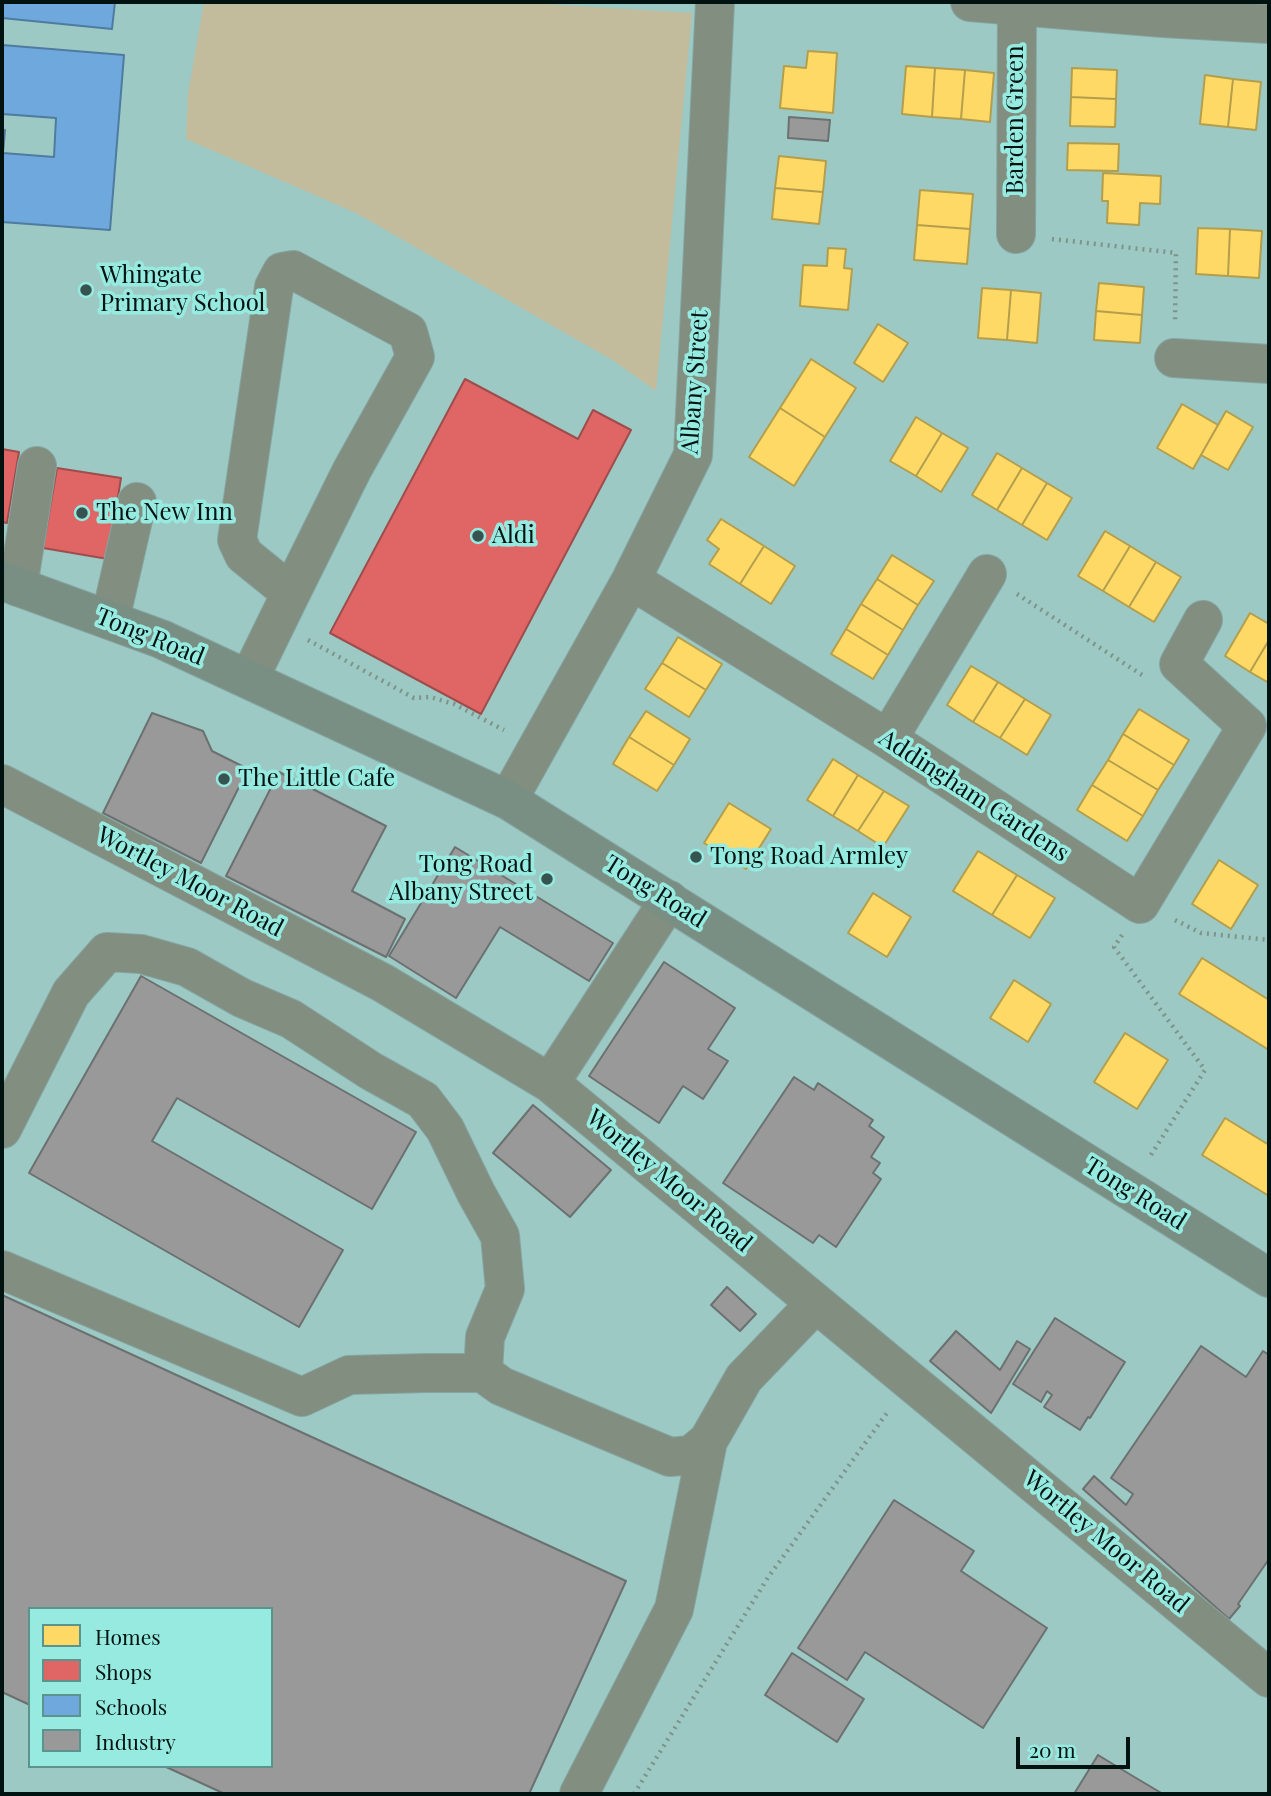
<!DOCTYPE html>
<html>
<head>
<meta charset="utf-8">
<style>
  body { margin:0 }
  #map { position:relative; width:1271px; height:1796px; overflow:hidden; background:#9dc9c4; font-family:"Playfair Display",serif }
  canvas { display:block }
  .frame { position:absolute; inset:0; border:4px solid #001311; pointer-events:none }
  .legend { position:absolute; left:28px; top:1607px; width:245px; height:161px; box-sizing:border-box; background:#97eae0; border:2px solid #5b948d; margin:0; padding:9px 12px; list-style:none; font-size:21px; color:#001311 }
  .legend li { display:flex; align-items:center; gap:14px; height:35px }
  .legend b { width:35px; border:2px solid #5b948d }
  .scale { position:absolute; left:1016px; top:1737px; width:114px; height:32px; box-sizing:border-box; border:4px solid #001311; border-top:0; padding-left:9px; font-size:21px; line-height:24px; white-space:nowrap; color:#001311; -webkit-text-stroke:5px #97eae0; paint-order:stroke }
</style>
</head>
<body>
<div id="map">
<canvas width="1271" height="1796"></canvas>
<div class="frame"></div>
<ul class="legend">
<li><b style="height:19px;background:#ffd966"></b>Homes</li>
<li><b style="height:19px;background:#e06666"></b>Shops</li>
<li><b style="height:19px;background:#6fa8dc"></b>Schools</li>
<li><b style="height:19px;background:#999"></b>Industry</li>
</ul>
<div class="scale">20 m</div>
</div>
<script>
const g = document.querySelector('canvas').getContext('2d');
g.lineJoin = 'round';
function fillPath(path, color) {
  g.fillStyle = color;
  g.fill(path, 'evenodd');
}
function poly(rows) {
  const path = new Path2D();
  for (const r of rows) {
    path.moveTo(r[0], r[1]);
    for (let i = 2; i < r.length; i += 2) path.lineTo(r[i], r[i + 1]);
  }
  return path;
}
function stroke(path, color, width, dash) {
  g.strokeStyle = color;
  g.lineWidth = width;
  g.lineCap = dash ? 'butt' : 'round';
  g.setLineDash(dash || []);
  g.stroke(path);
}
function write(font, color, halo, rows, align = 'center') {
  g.font = font + ' "Playfair Display",serif';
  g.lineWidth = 7;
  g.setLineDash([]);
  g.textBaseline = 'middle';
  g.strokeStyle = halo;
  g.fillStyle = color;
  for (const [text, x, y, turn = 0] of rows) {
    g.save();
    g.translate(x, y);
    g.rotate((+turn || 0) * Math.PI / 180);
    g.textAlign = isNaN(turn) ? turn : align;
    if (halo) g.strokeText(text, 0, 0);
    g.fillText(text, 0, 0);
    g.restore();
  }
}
fillPath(poly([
  [204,2,509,2,692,13,656,391,614,361,356,213,186,139,188,94]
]), '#c2bb9c');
const homes = poly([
  [808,51,837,53,833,113,780,108,784,66,806,68,808,51],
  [906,66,935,68,932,117,902,114,906,66],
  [935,68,965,70,961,119,932,117,935,68],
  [1072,68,1117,70,1116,99,1071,97,1072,68],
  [965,70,994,73,990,122,961,119,965,70],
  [1205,75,1233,79,1228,127,1200,124,1205,75],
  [1233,79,1261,82,1256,130,1228,127,1233,79],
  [1071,97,1116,99,1115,127,1070,126,1071,97],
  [1068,143,1119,144,1118,171,1067,170,1068,143],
  [779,156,826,161,823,192,775,188,779,156],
  [1103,173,1161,176,1160,204,1140,203,1139,225,1107,223,1108,201,1102,201,1103,173],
  [775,188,823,192,819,224,772,219,775,188],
  [920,190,973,194,970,229,917,225,920,190],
  [917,225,970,229,967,264,914,260,917,225],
  [1198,228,1230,229,1228,276,1196,274,1198,228],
  [1230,229,1262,231,1259,278,1228,276,1230,229],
  [828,248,846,249,844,268,852,269,848,310,800,306,803,265,827,266,828,248],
  [1099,283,1144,287,1142,315,1096,311,1099,283],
  [982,288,1011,290,1007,340,978,338,982,288],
  [1011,290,1041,293,1037,343,1007,340,1011,290],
  [1096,311,1142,315,1140,343,1094,340,1096,311],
  [878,324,908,343,883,382,854,363,878,324],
  [811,359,856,388,825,437,780,408,811,359],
  [1182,404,1218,425,1193,469,1157,448,1182,404],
  [780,408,825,437,794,486,749,457,780,408],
  [1226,411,1253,427,1228,470,1201,455,1226,411],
  [916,417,942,433,916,476,890,461,916,417],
  [942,433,968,448,941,492,916,476,942,433],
  [997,453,1022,468,997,510,972,495,997,453],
  [1022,468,1047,483,1022,525,997,510,1022,468],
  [1047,483,1072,498,1047,540,1022,525,1047,483],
  [721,519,764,546,740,584,709,564,719,549,707,540,721,519],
  [1105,531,1130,546,1103,591,1078,576,1105,531],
  [764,546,795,566,771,604,740,584,764,546],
  [1130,546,1156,562,1129,607,1103,591,1130,546],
  [892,555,934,581,918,605,877,579,892,555],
  [1156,562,1181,577,1154,622,1129,607,1156,562],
  [877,579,918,605,903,630,861,604,877,579],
  [861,604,903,630,888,655,846,629,861,604],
  [1250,613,1269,624,1269,640,1250,672,1225,656,1250,613],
  [846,629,888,655,873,679,831,654,846,629],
  [678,637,722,664,706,690,662,663,678,637],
  [1269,640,1269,683,1250,672,1269,640],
  [662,663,706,690,689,717,645,689,662,663],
  [971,666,998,682,973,722,947,705,971,666],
  [998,682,1025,699,1000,738,973,722,998,682],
  [1025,699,1051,715,1027,755,1000,738,1025,699],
  [1139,709,1189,740,1174,765,1123,734,1139,709],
  [646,711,690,739,674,765,629,737,646,711],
  [1123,734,1174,765,1158,790,1108,760,1123,734],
  [629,737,674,765,657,791,613,764,629,737],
  [833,759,858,775,833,816,807,800,833,759],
  [1108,760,1158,790,1143,816,1092,785,1108,760],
  [858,775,884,791,858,831,833,816,858,775],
  [1092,785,1143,816,1127,841,1077,810,1092,785],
  [884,791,909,806,883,847,858,831,884,791],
  [729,803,771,829,746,869,704,843,729,803],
  [978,851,1017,875,992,915,953,891,978,851],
  [1219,860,1258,885,1231,929,1192,904,1219,860],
  [1017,875,1055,898,1030,938,992,915,1017,875],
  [873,893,911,917,887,957,848,933,873,893],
  [1202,958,1269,1000,1269,1050,1179,994,1202,958],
  [1014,980,1051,1004,1028,1042,990,1018,1014,980],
  [1125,1033,1168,1060,1137,1109,1094,1082,1125,1033],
  [1225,1118,1269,1145,1269,1196,1202,1155,1225,1118]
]);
fillPath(homes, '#ffd966');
stroke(homes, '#b29e4c', 2);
const shops = poly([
  [465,379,578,439,593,410,631,430,481,714,330,633,465,379],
  [2,449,19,452,7,523,2,522,2,449],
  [57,468,121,478,108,559,43,548,57,468]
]);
fillPath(shops, '#e06666');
stroke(shops, '#9d4d4c', 2);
const schools = poly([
  [2,2,115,2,112,29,2,18,2,2],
  [2,45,124,55,110,230,2,222,2,130,5,130,3,153,54,157,56,118,2,114,2,45]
]);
fillPath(schools, '#6fa8dc');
stroke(schools, '#4e7b9f', 2);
const industry = poly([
  [789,117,830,120,828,141,788,138,789,117],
  [152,713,203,731,212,751,248,769,201,863,103,813,152,713],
  [279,772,386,826,352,891,405,919,386,957,226,876,279,772],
  [455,847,613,943,589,981,500,927,456,998,389,956,455,847],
  [664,962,735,1008,708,1049,728,1061,703,1099,683,1086,659,1123,589,1076,664,962],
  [141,976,416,1132,372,1209,177,1098,152,1141,343,1250,299,1327,29,1173,141,976],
  [794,1077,814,1090,818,1083,873,1120,869,1126,884,1137,871,1157,880,1163,873,1173,881,1179,836,1247,819,1235,813,1243,723,1183,794,1077],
  [533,1105,611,1170,570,1217,493,1153,533,1105],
  [727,1287,756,1314,740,1331,711,1305,727,1287],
  [2,1295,626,1581,529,1794,225,1794,164,1766,271,1766,271,1609,30,1609,30,1705,2,1692,2,1295],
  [1055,1318,1125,1362,1090,1418,1088,1417,1080,1430,1044,1407,1052,1395,1047,1391,1041,1402,1013,1384,1055,1318],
  [956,1331,1000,1370,1017,1341,1030,1349,991,1413,930,1361,956,1331],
  [1201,1346,1246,1377,1263,1351,1269,1355,1269,1559,1238,1604,1240,1606,1229,1619,1083,1489,1094,1476,1126,1505,1133,1494,1111,1478,1201,1346],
  [894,1500,974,1551,961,1571,1047,1628,983,1728,865,1652,847,1680,798,1648,894,1500],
  [792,1653,864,1699,837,1742,765,1695,792,1653],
  [1098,1755,1131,1775,1163,1794,1074,1794,1098,1755]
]);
fillPath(industry, '#999');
stroke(industry, '#6b7170', 2);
const minor = poly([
  [970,2,1163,18,1269,24],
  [1016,234,1017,6],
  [293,270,408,332,415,357,352,470,291,593,244,555,237,540,274,287,282,272,293,270],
  [1174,358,1269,364],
  [631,580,888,739,1140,904,1247,726,1179,664,1203,620],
  [18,587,37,466],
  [110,620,137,502],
  [249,679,291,593],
  [888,739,987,574],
  [2,784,383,983,550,1083,1269,1678],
  [508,800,631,580,693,455,715,2],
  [550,1083,669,900],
  [2,1129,71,993,107,952,141,954,187,967,242,998,291,1019,371,1071,423,1100,445,1129,476,1193,500,1236,505,1289,485,1337,483,1373,501,1386,670,1457,691,1455,708,1441,744,1378,816,1303],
  [2,1270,302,1397,349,1375,427,1373,483,1373],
  [579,1794,674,1609,708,1441]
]);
const major = poly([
  [2,581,161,639,508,800,1269,1278]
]);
stroke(minor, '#84a5a1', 40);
stroke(major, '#84a5a1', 40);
stroke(poly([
  [1052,239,1176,253,1175,322],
  [1017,594,1142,675],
  [308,640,414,698,430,697,454,704,504,730],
  [1175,920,1201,933,1269,940],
  [1122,935,1114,947,1205,1070,1149,1158],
  [634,1794,767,1579,889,1410]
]), '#7e938a', 4.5, [2, 5]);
stroke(minor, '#828e80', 38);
stroke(major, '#7a8f83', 38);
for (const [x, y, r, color] of [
  [86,290,7,"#375350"],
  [82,513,7,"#375350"],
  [478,536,7,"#375350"],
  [224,779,7,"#375350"],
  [696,857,7,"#375350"],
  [547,879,7,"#375350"]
]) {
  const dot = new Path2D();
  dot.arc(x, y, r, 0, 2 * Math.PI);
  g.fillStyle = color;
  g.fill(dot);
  stroke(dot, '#97eae0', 2.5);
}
write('24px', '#001311', '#97eae0', [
  ["Barden Green",1016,120,-90],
  ["Albany Street",695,382,-86],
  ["Tong Road",150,637,22],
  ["Addingham Gardens",974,796,33],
  ["Wortley Moor Road",190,882,28],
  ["Tong Road",655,892,32],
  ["Wortley Moor Road",669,1181,40],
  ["Tong Road",1135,1194,32],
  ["Wortley Moor Road",1106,1542,40]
]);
write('24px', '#001311', '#97eae0', [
  ["Whingate",100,276],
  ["Primary School",100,304],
  ["The New Inn",96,513],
  ["Aldi",492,536],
  ["The Little Cafe",238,779],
  ["Tong Road Armley",710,857],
  ["Tong Road",533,865,"right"],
  ["Albany Street",533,893,"right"]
], 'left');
</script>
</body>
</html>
